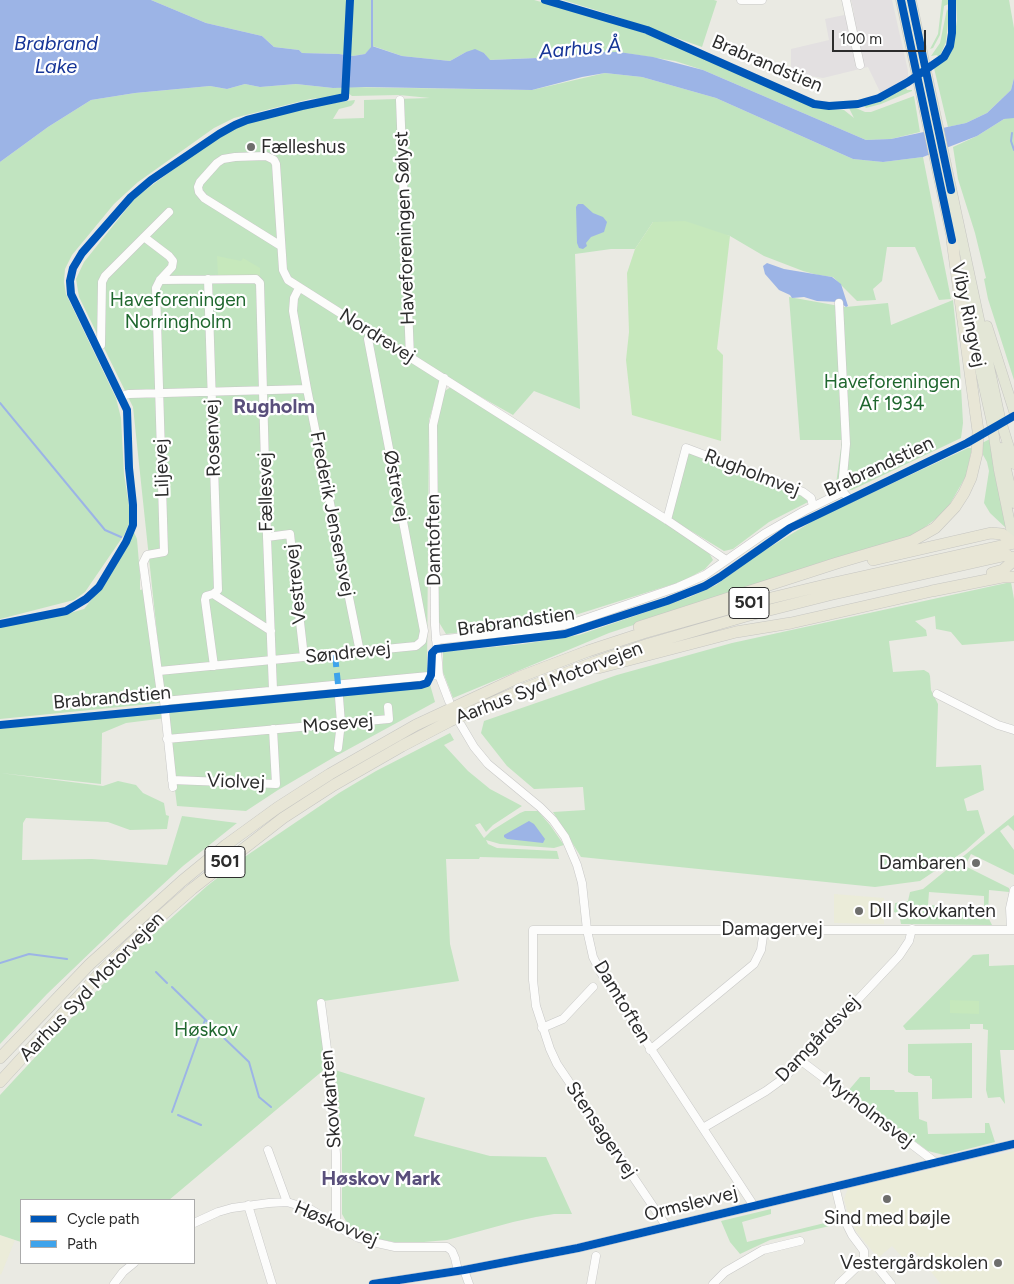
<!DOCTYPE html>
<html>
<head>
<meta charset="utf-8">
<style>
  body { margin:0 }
  #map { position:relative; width:1014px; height:1284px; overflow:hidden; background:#eaeae3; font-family:Figtree,sans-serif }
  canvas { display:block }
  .legend { position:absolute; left:20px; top:1199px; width:175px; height:65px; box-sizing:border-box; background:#fff; border:1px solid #ababab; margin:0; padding:6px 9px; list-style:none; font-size:15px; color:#2c2c2c }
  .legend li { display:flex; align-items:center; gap:10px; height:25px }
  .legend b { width:25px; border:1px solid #ababab }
  .scale { position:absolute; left:832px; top:30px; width:94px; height:22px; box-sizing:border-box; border:2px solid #2c2c2c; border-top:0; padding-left:6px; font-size:15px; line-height:18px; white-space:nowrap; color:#2c2c2c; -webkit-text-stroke:4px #fff; paint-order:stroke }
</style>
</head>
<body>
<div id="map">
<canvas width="1014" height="1284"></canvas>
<ul class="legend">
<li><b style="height:6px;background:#0057b8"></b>Cycle path</li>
<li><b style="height:6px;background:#3ea3eb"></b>Path</li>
</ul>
<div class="scale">100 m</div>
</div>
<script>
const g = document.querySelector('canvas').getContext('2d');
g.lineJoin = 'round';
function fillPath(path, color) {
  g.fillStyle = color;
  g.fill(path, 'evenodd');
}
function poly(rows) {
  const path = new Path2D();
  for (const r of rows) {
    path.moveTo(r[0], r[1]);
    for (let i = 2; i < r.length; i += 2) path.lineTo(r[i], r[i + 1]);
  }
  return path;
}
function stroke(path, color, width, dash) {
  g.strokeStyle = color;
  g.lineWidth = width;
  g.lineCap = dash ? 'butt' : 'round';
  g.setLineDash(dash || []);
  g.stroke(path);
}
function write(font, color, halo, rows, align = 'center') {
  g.font = font + ' Figtree,sans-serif';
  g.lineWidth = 4.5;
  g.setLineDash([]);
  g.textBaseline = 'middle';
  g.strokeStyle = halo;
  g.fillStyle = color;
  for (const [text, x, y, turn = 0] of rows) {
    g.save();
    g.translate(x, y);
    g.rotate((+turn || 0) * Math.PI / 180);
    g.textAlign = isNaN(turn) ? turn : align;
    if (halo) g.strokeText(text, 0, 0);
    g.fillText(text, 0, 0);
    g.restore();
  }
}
fillPath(poly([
  [851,0,892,0,908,71,908,77,881,94,868,67,823,78,791,73,791,49,829,40,825,19,854,13]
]), '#e3e0e1');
fillPath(poly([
  [834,894,884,898,884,924,834,923],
  [1014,1151,1014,1284,941,1284,914,1251,904,1259,892,1246,878,1258,855,1230,848,1214,844,1199,848,1188],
  [0,1235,15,1240,1,1275,0,1274]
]), '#ebecd9');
fillPath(poly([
  [151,0,534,0,603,19,682,46,817,108,844,110,854,118,849,108,856,108,865,112,871,112,914,96,920,132,891,139,866,140,703,70,675,61,619,52,591,52,561,57,489,60,484,53,466,52,450,61,402,56,373,46,365,54,353,56,339,54,302,53,299,50,274,47,262,36,206,23],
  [563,0,714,0,717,1,702,47,615,16],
  [942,0,951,0,951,3,944,6,940,35,933,48,930,49,938,34],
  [956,0,1009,0,1014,28,1014,78,1011,90,987,113,966,123,948,127,934,68,950,52,953,46,957,20],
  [947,9,949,13,946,42,939,58,937,55,931,56,940,43],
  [605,73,642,77,716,98,853,159,883,162,923,157,951,299,939,300,915,247,887,247,882,281,873,289,876,300,857,301,833,277,818,275,803,271,764,256,730,236,653,222,635,249,611,249,575,254,580,409,534,391,513,415,442,375,429,420,427,674,435,702,336,756,278,790,246,811,177,806,166,718,126,723,102,733,101,784,0,773,0,729,165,709,133,407,79,297,76,279,84,262,136,197,228,129,257,120,317,105,355,100,354,103,351,106,339,109,333,119,364,118,364,100,430,98,399,95,352,96,348,93,348,87,532,90],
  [245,84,260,87,296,84,333,88,343,87,343,93,339,96,310,99,234,118,214,128,138,182,114,204,72,255,65,269,64,282,66,294,116,398,121,418,124,474,129,506,129,524,124,535,85,592,74,600,0,619,0,162,48,127,91,100,135,93,210,86,227,89],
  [905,86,907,90,912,90,912,91,881,104,866,108,864,106,884,100],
  [1012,117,1014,118,1014,380,988,299,984,279,986,278,975,233,958,179,953,147,977,136,1004,119],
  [789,297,845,307,888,303,891,325,953,300,960,368,963,423,961,438,852,490,835,491,842,440,800,440],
  [451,387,707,549,713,560,705,569,683,581,553,622,446,634,437,619,435,424,443,392],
  [990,439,1007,529,990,513,984,503,989,471,987,462,982,453,982,443],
  [968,448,972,448,966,476,946,511,912,537,765,582,609,633,453,698,443,672,443,652,523,644,579,635,690,597,716,585,757,555,816,519],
  [682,449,805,495,808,502,769,522,733,549,724,551,665,515],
  [133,530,137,539,140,575,140,590,144,589,160,703,0,719,0,627,70,613,84,609,101,588],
  [1011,582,1014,599,1014,641,962,645,951,632,936,629,935,616,915,621,926,630,927,636,889,641,893,672,924,670,929,673,930,676,931,690,938,704,936,767,981,765,984,790,964,799,967,811,978,810,985,833,966,850,920,881,875,887,581,857,553,812,585,810,583,787,534,789,507,766,481,733,484,721,617,675,732,643],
  [450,733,454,740,444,745,468,771,490,789,522,806,493,825,486,832,480,823,475,825,484,838,491,831,520,813,525,811,538,811,550,825,564,845,554,848,500,844,486,840,488,844,497,848,557,851,559,859,480,857,479,859,446,859,450,944,459,981,317,1002,326,1068,169,1200,21,1200,21,1242,0,1235,0,1095,129,956,207,886,243,858,339,793,376,771],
  [0,773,103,786,118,781,136,785,143,793,164,803,166,815,169,816,167,829,130,830,108,822,26,818,23,823,22,860,92,859,167,865,182,816,237,823,183,866,125,919,47,994,0,1044],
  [1014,815,1014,831,1008,825,1000,831,1014,850,1014,875,971,854,965,866,1009,888,1009,892,989,890,988,917,992,925,901,924,899,914,894,912,895,903,908,901,910,892,923,889],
  [929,892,984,896,984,909,928,905],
  [989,954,989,966,1014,965,1014,1050,1000,1050,1005,1104,1000,1097,988,1098,986,1090,988,1030,983,1029,983,1024,970,1024,970,1029,906,1030,903,1026,973,955],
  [972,1043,972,1098,932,1099,932,1079,930,1078,930,1076,915,1076,908,1072,908,1044],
  [335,1070,425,1098,414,1136,490,1156,546,1157,572,1214,554,1214,536,1217,513,1222,447,1240,424,1242,394,1242,377,1239,351,1230,342,1214,342,1152],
  [860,1077,870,1077,870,1090,894,1090,895,1092,918,1092,919,1119,927,1122,928,1134,985,1133,985,1123,989,1123,995,1142,944,1155,928,1151,848,1091],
  [771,1209,771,1214,742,1222,747,1242,837,1220,838,1224,770,1240,740,1254,730,1242,721,1221]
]), '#c1e4c0');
fillPath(poly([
  [685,221,730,236,717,349,723,355,721,441,632,415,626,360,629,332,627,273,635,249,653,222],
  [217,256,241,261,243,258,260,268,260,276,218,276],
  [950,1000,979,1001,979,1014,950,1013]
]), '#c6e8bc');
fillPath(poly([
  [0,0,151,0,206,23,262,36,274,47,299,50,302,53,339,54,353,56,365,54,372,46,402,56,450,61,466,52,475,49,484,53,490,60,561,57,591,52,619,52,653,57,703,70,866,140,891,139,966,123,987,113,1011,90,1014,78,1014,118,1004,119,977,136,923,157,883,162,853,159,716,98,642,77,605,73,582,77,532,90,366,87,333,88,296,84,260,87,245,84,227,89,210,86,135,93,91,100,48,127,0,162],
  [578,204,583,204,593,213,603,217,607,222,604,232,591,237,586,243,587,246,583,249,579,248,577,243,576,207],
  [767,263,784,269,832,277,841,284,848,306,846,307,839,302,817,301,804,297,792,298,790,295,779,290,765,274,763,266],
  [529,821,534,824,545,839,543,843,507,839,504,837,504,835]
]), '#9cb4e6');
stroke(poly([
  [372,0,372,48],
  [1012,133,1011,141,1014,150],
  [0,403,105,530,121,537],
  [0,963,29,954,67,959],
  [156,972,167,983],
  [172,987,219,1033],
  [224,1038,249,1062,259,1097,271,1107],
  [172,1112,205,1020],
  [178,1115,201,1125]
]), '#9cb4e6', 2);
const minor = poly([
  [741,0,762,0],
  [846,0,860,65],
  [400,100,410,357],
  [144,237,169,256,173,261,172,267,160,280,156,288,164,552,147,555,143,563,161,694,164,701,173,787],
  [281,246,204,198,199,192,198,187,200,182,217,163,223,159,235,157,266,156,274,160,276,164,283,270,288,280,667,520,726,560],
  [208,279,218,590,213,594],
  [160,280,256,279,260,283,267,537,273,690],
  [299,288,294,298,293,311,307,389,360,652],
  [839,303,846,444,842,487,843,492,849,499],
  [101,345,102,282,105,276,169,212],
  [444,378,433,425,435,625,439,675,449,701],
  [121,396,129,394,307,389],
  [667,520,686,448,803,492,811,498,813,506],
  [267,537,290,534,304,657],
  [436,640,550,628,573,623,678,587,705,575,764,534,804,511,843,492],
  [214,666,205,600,206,596,213,594,271,631],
  [159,671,416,646,422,641,424,631,368,339,371,332],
  [937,694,998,725,1014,730],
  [164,701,439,675],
  [461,725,474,747,488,764,540,807,553,820,565,837,577,865,582,883,587,930,593,957,601,973,754,1206],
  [167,739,389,719,388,707],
  [338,748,341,723,338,684],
  [172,780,276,784,273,729],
  [1011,929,1010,908,1014,890],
  [321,1003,331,1080,336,1154,336,1225],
  [542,1028,563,1019,593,987],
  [650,1050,754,964,761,950,764,929],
  [800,1060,935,1162],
  [703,1128,766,1091,784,1078,899,956,909,941,912,929],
  [268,1150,287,1202],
  [835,1186,842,1215,852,1235,864,1251,864,1260],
  [248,1205,272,1284],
  [194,1223,218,1212,232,1208,269,1203,287,1202,310,1209,347,1232,359,1238,377,1243,395,1247,447,1247,452,1251,455,1258,458,1271],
  [667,1227,557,1064,550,1049,536,1006,533,980,533,930,1014,930],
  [864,1260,875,1264,891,1284],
  [464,1270,469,1284],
  [114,1284,123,1272,134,1263],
  [373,1284,464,1270,578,1248,1014,1144],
  [591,1284,596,1256],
  [713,1284,725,1272,763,1250,800,1241],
  [839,1284,864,1260]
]);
const major = poly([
  [901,0,954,248],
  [911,0,1000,418,1014,464],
  [964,296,992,423,999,470,1014,543],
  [987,326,1014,411],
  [1001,448,1014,503]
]);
const highway = poly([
  [873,560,991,533,1002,534,1014,543],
  [992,573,1003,570,1012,562,1014,557],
  [639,627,837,563,912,541,935,528,955,507,964,493,971,478,977,453,978,431,952,240],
  [598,668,736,632,791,623,932,591,1002,577,1014,577],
  [0,1058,90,964,182,881,226,845,277,808,330,774,416,725,517,678,588,651,643,633,742,605,825,585,1014,543],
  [0,1082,100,973,144,931,192,889,283,818,334,785,402,746,450,721,526,688,595,662,649,644,746,616,829,595,1007,555]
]);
stroke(minor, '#c8c8c7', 9);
stroke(major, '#c6c6c2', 11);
stroke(highway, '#c6c6c2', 12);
stroke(minor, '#fcfcfb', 8);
stroke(major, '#e3e6d6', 10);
stroke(highway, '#e8e6d6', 11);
stroke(poly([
  [335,655,338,684]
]), '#3ea3eb', 6, [12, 6]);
stroke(poly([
  [545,0,647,30,814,104,829,106,858,104,879,98,908,82,944,57,950,46,952,33,952,0],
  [901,0,952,240],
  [911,0,951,190],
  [0,624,66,611,86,599,99,587,126,542,133,525,133,505,129,468,127,410,71,294,70,281,73,268,82,253,131,197,151,180,219,134,235,125,247,120,302,106,345,97,350,0],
  [0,725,421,685,427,683,431,675,432,653,436,649,565,634,667,601,705,586,720,577,790,528,967,443,1014,416],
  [373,1284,464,1270,578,1248,1014,1144]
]), '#0057b8', 8);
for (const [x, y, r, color] of [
  [251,147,5,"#6e6e6c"],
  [976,863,5,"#6e6e6c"],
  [859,911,5,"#6e6e6c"],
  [887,1199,5,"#6e6e6c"],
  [998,1263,5,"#6e6e6c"]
]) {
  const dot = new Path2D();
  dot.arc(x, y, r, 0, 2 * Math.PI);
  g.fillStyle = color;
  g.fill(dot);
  stroke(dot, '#fff', 2);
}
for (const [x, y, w] of [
  [749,603,40],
  [225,862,40]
]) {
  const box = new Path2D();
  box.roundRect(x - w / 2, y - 15.5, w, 31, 4);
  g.fillStyle = '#fff';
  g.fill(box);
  stroke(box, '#2c2c2c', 1);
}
write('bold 18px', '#2c2c2c', null, [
  ["501",749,603],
  ["501",225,862]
]);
write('19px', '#2c2c2c', '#fff', [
  ["Brabrandstien",767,64,23],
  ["Haveforeningen Sølyst",405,228,-92],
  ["Viby Ringvej",968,315,78],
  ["Nordrevej",377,336,32],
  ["Rosenvej",213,438,-92],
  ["Brabrandstien",879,467,-25],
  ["Liljevej",162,468,-92],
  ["Rugholmvej",752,473,21],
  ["Østrevej",396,486,79],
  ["Fællesvej",266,492,-91],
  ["Frederik Jensensvej",332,514,79],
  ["Damtoften",434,540,-91],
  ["Vestrevej",296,584,-96],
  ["Brabrandstien",516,622,-8],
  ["Søndrevej",348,653,-6],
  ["Aarhus Syd Motorvejen",549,683,-21],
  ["Brabrandstien",112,698,-5],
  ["Mosevej",338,724,-5],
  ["Violvej",236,782,2],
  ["Damagervej",772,929],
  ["Aarhus Syd Motorvejen",92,987,-46],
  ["Damtoften",622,1002,59],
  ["Damgårdsvej",818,1039,-46],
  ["Skovkanten",331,1099,-95],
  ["Myrholmsvej",868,1111,37],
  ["Stensagervej",601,1130,56],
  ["Ormslevvej",691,1204,-14],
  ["Høskovvej",336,1224,23]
]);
write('19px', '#2c2c2c', '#fff', [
  ["Fælleshus",261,147],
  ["Dambaren",966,863,"right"],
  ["DII Skovkanten",869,911],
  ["Sind med bøjle",887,1218,"center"],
  ["Vestergårdskolen",988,1263,"right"]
], 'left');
write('19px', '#1f672e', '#fff', [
  ["Haveforeningen",178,300],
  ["Norringholm",178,322],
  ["Haveforeningen",892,382],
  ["Af 1934",892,404],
  ["Høskov",206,1030]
]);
write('italic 20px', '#163597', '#fff', [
  ["Brabrand",56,44],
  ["Lake",56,67],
  ["Aarhus Å",580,49,-5]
]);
write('bold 20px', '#594f7b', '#fff', [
  ["Rugholm",274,407],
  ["Høskov Mark",381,1179]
]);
</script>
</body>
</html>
